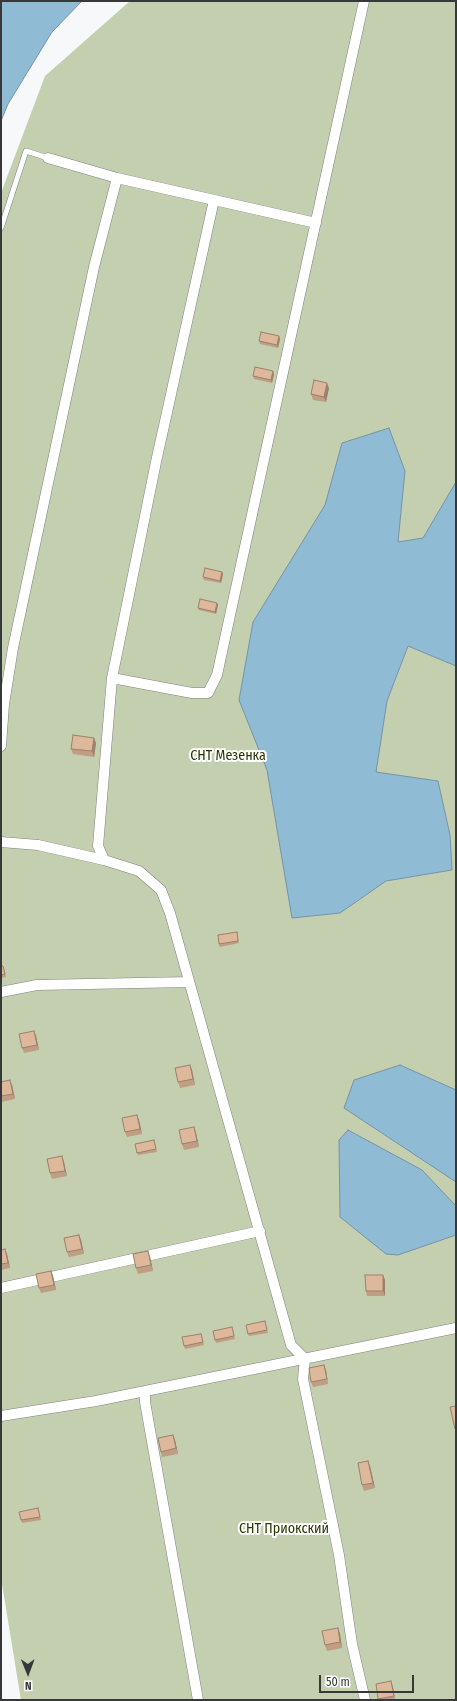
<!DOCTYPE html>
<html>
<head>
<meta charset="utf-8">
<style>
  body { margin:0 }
  #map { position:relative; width:457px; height:1701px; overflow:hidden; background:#f6f8fa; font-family:"Fira Sans Condensed",sans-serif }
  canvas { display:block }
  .frame { position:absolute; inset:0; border:2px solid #373839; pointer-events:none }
  .north { position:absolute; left:8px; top:1653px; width:40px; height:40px; -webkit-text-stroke:3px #fff; paint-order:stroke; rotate:179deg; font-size:11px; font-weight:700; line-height:16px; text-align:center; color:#373839 }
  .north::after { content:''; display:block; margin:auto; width:14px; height:18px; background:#373839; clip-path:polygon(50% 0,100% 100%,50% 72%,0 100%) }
  .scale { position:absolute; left:319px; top:1675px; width:95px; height:18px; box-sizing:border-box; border:2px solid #373839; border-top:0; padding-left:5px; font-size:12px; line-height:14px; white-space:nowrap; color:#373839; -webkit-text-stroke:3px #fff; paint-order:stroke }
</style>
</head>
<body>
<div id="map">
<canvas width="457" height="1701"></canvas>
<div class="frame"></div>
<div class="north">N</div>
<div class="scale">50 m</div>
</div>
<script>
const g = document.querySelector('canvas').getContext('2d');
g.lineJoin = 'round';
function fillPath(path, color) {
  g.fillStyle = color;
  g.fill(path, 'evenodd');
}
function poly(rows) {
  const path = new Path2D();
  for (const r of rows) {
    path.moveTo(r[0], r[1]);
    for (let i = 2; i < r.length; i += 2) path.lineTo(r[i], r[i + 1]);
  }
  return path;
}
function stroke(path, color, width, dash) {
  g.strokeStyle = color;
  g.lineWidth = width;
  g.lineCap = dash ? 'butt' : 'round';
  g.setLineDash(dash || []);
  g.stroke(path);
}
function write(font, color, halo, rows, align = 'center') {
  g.font = font + ' "Fira Sans Condensed",sans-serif';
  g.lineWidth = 4;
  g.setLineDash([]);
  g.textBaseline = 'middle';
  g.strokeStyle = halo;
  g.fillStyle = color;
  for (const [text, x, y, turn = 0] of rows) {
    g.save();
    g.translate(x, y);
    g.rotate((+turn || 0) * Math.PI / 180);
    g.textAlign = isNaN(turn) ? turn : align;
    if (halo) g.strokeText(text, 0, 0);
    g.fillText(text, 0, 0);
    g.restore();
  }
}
fillPath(poly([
  [130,1,456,1,456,1700,21,1700,1,1578,1,193,45,76]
]), '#c4cfaf');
const water = poly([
  [1,1,82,1,52,32,8,104,1,121,1,1],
  [389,428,405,471,398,542,423,538,456,482,456,666,408,646,387,701,376,772,438,781,450,835,452,870,386,881,340,913,292,918,267,770,239,700,253,622,325,505,342,443,389,428],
  [400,1065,456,1090,456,1182,344,1108,354,1080,400,1065],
  [348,1130,422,1170,456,1206,456,1235,398,1255,386,1254,340,1217,339,1140,348,1130]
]);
fillPath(water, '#90bbd5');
stroke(water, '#7594a6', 1);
const service = poly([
  [1,228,26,151,48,158]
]);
const minor = poly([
  [48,158,117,178,316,223],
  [112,678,192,693,208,693,217,675,364,1],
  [1,746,4,704,13,648,94,267,117,178],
  [1,842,38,845,104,860,139,871,161,890,170,913,200,1020,291,1345,305,1359,303,1379,339,1555,352,1644,365,1700],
  [104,860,98,846,112,678,156,462,214,200],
  [1,992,37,985,189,982],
  [1,1288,260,1231],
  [145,1391,145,1402,198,1700],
  [1,1416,96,1401,456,1328]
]);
stroke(service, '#7f8182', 6);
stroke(minor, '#7f8182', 11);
stroke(service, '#fff', 5);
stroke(minor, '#fff', 10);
fillPath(poly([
  [280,339,278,348,260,344,259,341],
  [274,374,272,383,254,379,253,376],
  [329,388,326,402,313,400,311,394],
  [222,572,223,574,221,583,204,580,203,577],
  [217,603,218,605,216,614,199,610,198,608],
  [96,743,94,757,73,754,71,749],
  [237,932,239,943,220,947,219,944],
  [1,966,4,968,6,977,1,978],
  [34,1031,36,1036,39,1050,24,1053,22,1048],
  [192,1070,195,1085,180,1088,178,1082],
  [1,1082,12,1085,15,1099,1,1102],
  [137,1115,139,1120,142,1134,127,1137,125,1132],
  [194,1127,196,1133,199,1147,184,1150,182,1144],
  [155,1143,157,1152,138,1155,137,1153],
  [62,1156,64,1162,67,1176,52,1179,50,1173],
  [81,1240,84,1254,69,1257,67,1252],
  [1,1250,7,1254,10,1268,1,1270],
  [148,1251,150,1257,153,1271,138,1274,136,1268],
  [51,1271,53,1276,56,1290,41,1293,39,1288],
  [383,1275,385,1280,385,1296,367,1296,366,1291],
  [265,1321,268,1333,249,1336,248,1334],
  [233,1330,235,1339,216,1343,215,1340],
  [202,1336,204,1345,185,1349,184,1346],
  [326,1370,328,1384,313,1387,311,1382],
  [175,1440,178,1454,162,1457,161,1452],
  [370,1466,375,1488,364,1491,362,1485],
  [38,1508,41,1520,22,1523,21,1520],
  [338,1628,340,1634,342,1648,327,1651,325,1645],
  [393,1687,395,1700,379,1700,378,1699]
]), '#bf9e84');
fillPath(poly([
  [279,336,280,339,278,348,277,345],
  [273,371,274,374,272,383,271,380],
  [327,383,329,388,326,402,324,397],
  [222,572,223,574,221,583,220,581],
  [217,603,218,605,216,614,215,612],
  [94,738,96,743,94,757,92,751],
  [34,1031,36,1036,39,1050,37,1045],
  [190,1065,192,1070,195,1085,193,1079],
  [10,1080,12,1085,15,1099,13,1094],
  [137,1115,139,1120,142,1134,140,1129],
  [194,1127,196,1133,199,1147,197,1141],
  [62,1156,64,1162,67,1176,65,1171],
  [79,1235,81,1240,84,1254,82,1249],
  [5,1249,7,1254,10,1268,8,1263],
  [148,1251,150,1257,153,1271,151,1265],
  [51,1271,53,1276,56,1290,54,1285],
  [383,1275,385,1280,385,1296,383,1291],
  [324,1365,326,1370,328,1384,327,1379],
  [173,1435,175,1440,178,1454,176,1448],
  [368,1461,370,1466,375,1488,373,1483],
  [338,1628,340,1634,342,1648,340,1642],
  [391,1681,393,1687,395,1700,394,1696]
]), '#9b816c');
const building = poly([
  [261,332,279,336,277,345,259,341,261,332],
  [255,367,273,371,271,380,253,376,255,367],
  [314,380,327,383,324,397,311,394,314,380],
  [205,568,222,572,220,581,203,577,205,568],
  [200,599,217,603,215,612,198,608,200,599],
  [73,735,94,738,92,751,71,749,73,735],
  [237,932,238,941,219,944,218,935,237,932],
  [1,966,3,966,5,974,1,975,1,966],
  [34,1031,37,1045,22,1048,19,1034,34,1031],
  [190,1065,193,1079,178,1082,175,1068,190,1065],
  [10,1080,13,1094,1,1096,1,1082,10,1080],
  [137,1115,140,1129,125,1132,122,1118,137,1115],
  [194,1127,197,1141,182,1144,179,1130,194,1127],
  [154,1140,156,1149,137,1153,135,1144,154,1140],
  [62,1156,65,1171,50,1173,47,1159,62,1156],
  [79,1235,82,1249,67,1252,64,1238,79,1235],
  [5,1249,8,1263,1,1264,1,1250,5,1249],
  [148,1251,151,1265,136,1268,133,1254,148,1251],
  [51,1271,54,1285,39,1288,36,1274,51,1271],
  [365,1275,383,1275,383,1291,366,1291,365,1275],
  [265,1321,267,1330,248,1334,246,1325,265,1321],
  [232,1327,234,1336,215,1340,213,1331,232,1327],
  [201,1334,203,1342,184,1346,182,1337,201,1334],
  [324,1365,327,1379,311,1382,309,1368,324,1365],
  [456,1406,456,1429,455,1429,450,1407,456,1406],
  [173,1435,176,1448,161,1452,158,1438,173,1435],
  [368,1461,373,1483,362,1485,358,1463,368,1461],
  [38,1508,40,1517,21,1520,19,1512,38,1508],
  [338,1628,340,1642,325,1645,322,1631,338,1628],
  [391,1681,394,1696,378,1699,376,1684,391,1681]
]);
fillPath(building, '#deb89a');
stroke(building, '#9b816c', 1);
write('14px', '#2b3705', '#fff', [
  ["СНТ Мезенка",228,756],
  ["СНТ Приокский",284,1529]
]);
</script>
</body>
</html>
